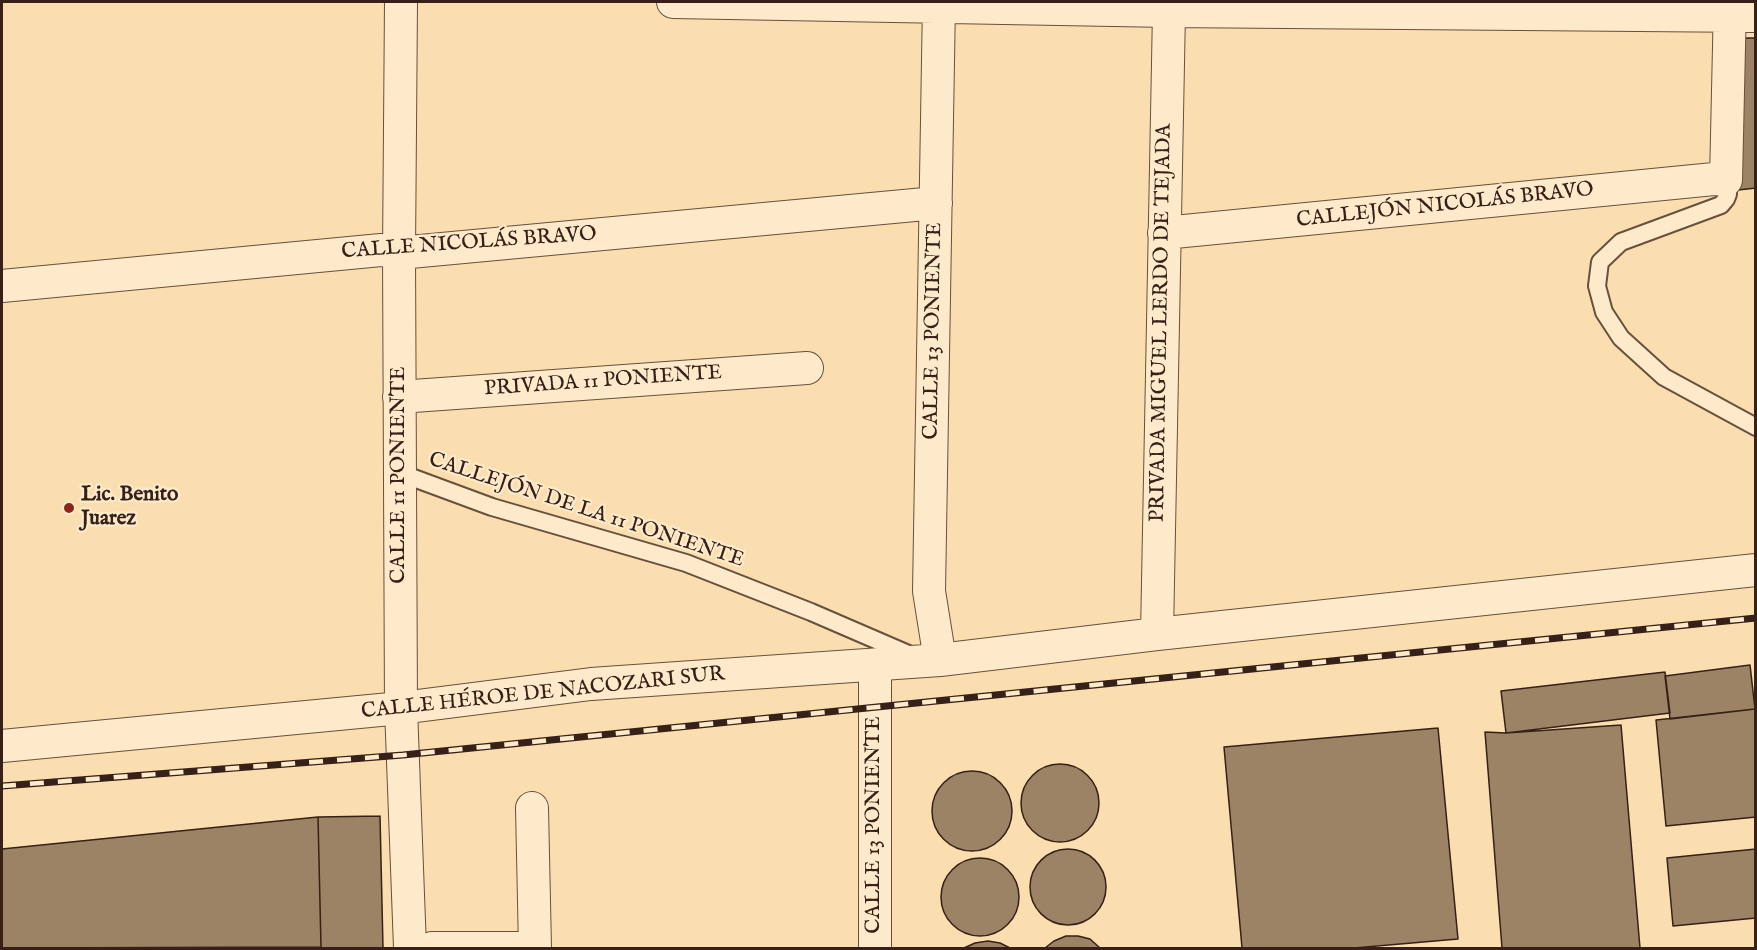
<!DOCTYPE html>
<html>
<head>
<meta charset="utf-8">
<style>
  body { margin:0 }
  #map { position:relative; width:1757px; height:950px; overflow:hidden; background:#fadeaf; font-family:"IM FELL English",serif }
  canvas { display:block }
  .frame { position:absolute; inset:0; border:3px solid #362017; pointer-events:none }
</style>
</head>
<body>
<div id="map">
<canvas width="1757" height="950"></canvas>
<div class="frame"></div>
</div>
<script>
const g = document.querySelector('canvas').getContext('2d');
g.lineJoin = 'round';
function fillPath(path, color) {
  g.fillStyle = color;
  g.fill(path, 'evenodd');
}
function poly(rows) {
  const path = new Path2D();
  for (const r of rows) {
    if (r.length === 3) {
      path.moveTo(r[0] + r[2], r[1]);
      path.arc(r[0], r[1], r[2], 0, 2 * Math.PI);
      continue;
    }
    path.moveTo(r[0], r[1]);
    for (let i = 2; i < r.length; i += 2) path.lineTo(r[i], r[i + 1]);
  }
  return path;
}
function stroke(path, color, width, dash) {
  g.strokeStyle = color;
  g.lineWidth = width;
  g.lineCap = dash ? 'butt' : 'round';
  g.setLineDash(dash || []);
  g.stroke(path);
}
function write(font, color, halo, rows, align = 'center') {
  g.font = font + ' "IM FELL English",serif';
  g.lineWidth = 4.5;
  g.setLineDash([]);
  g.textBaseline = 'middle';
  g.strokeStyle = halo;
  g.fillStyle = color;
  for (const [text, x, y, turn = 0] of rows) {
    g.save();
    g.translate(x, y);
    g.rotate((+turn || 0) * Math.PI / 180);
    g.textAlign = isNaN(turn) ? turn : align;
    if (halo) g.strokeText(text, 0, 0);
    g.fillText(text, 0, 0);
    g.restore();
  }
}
const building = poly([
  [1743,38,1756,38,1756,188,1738,190,1743,38],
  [1750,665,1755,709,1670,719,1665,676,1750,665],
  [1665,672,1670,713,1506,733,1501,691,1665,672],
  [1755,709,1756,817,1666,826,1656,720,1755,709],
  [1621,725,1640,948,1502,948,1485,732,1506,733,1621,725],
  [1438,728,1458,939,1354,948,1242,948,1224,747,1438,728],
  [1060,803,39],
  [972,811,40],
  [380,816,383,948,321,948,318,817,380,816],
  [318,817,321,947,2,948,2,849,318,817],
  [1068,887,38],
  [1756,849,1756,918,1673,926,1667,858,1756,849],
  [980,897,39],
  [1066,936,1078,936,1090,939,1100,948,1045,948,1054,941,1066,936],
  [988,941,1000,943,1010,948,964,948,975,943,988,941],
  [321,947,321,948,205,948,321,947]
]);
fillPath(building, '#9c8366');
stroke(building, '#362017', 1.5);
const lane = poly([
  [1726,180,1728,194,1726,199,1721,205,1621,242,1600,262,1597,286,1604,312,1621,338,1664,377,1756,427],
  [400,473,492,507,686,563,811,612,913,656]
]);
const street = poly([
  [401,2,399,253,401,708,410,948],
  [673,2,1169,11,1756,16],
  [939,2,929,591,940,660],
  [1164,233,1714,179,1726,180,1730,2],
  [2,286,381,250,399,253,936,203],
  [399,397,807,368],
  [1157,634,1169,11],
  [875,665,875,948],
  [2,746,401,708,591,684,940,660,1157,634,1756,570],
  [432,948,535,948,532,808]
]);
stroke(lane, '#67503d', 20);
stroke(street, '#67503d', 34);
stroke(lane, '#fceacb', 16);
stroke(street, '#fceacb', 32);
const rail = poly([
  [2,786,403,755,1756,618]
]);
stroke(rail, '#362017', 7);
stroke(rail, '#fceacb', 4.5, [14]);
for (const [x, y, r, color] of [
  [69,508,6,"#8f2418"]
]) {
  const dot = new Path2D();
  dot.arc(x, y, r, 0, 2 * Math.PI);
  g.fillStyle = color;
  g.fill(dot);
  stroke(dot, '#fceacb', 2);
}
write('21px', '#362017', '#fceacb', [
  ["CALLEJÓN NICOLÁS BRAVO",1445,206,-6],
  ["CALLE NICOLÁS BRAVO",469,244,-4],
  ["PRIVADA MIGUEL LERDO DE TEJADA",1162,323,-89],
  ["CALLE 13 PONIENTE",934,331,-89],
  ["PRIVADA 11 PONIENTE",603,382,-4],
  ["CALLE 11 PONIENTE",400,475,-90],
  ["CALLEJÓN DE LA 11 PONIENTE",586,511,18],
  ["CALLE HÉROE DE NACOZARI SUR",543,694,-6],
  ["CALLE 13 PONIENTE",875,825,-90]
]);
write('bold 21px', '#362017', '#fceacb', [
  ["Lic. Benito",81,496],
  ["Juarez",81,520]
], 'left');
</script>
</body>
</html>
